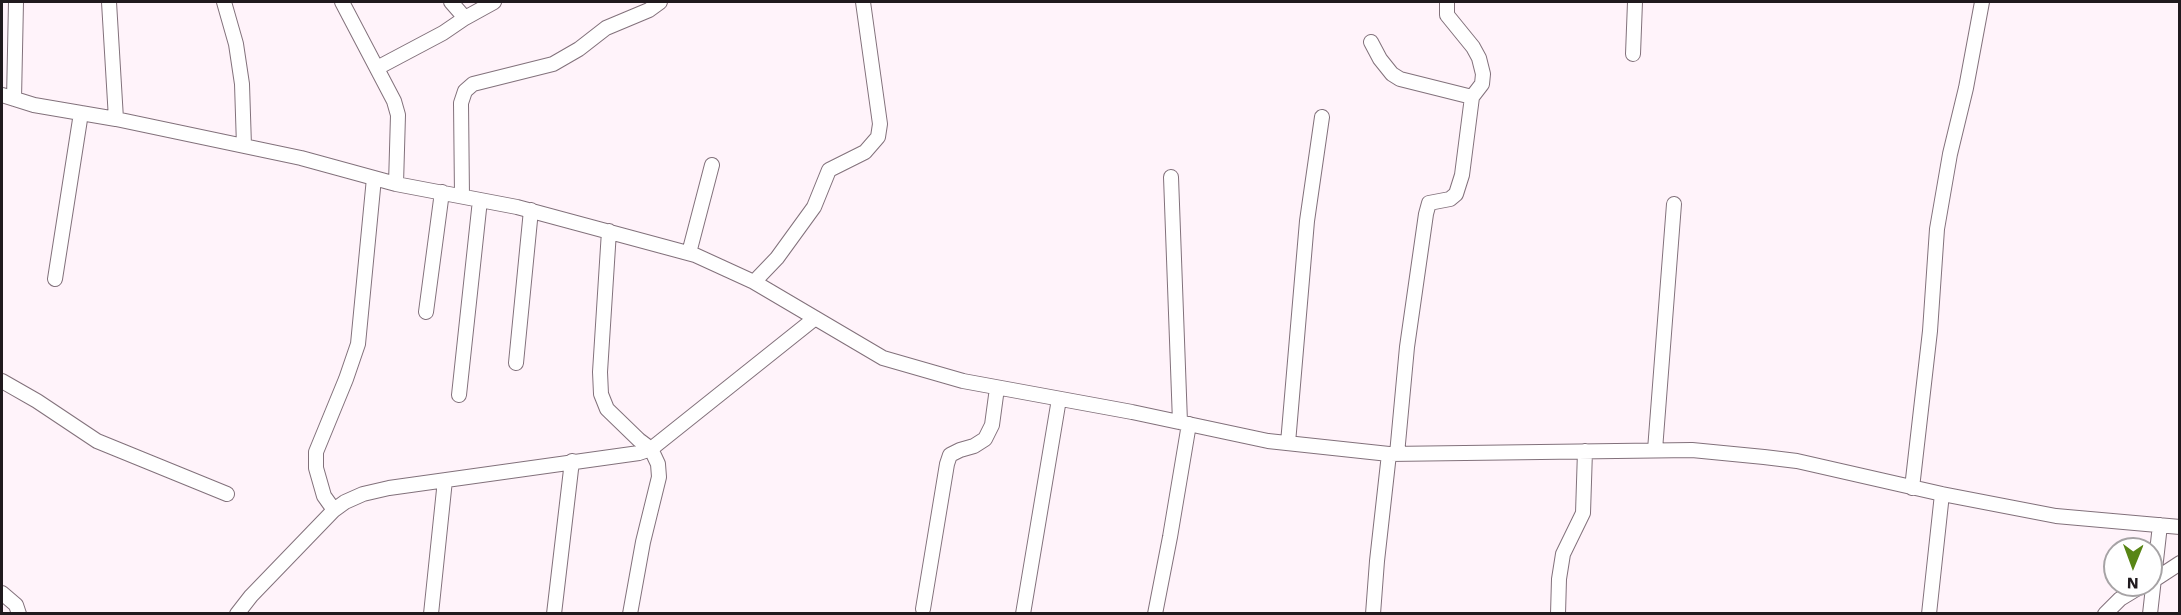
<!DOCTYPE html>
<html>
<head>
<meta charset="utf-8">
<style>
  body { margin:0 }
  #map { position:relative; width:2181px; height:615px; overflow:hidden; background:#fff3fa; font-family:"Work Sans",sans-serif }
  canvas { display:block }
  .frame { position:absolute; inset:0; border:3px solid #201a1e; pointer-events:none }
  .north { position:absolute; left:2103px; top:537px; width:60px; height:60px; box-sizing:border-box; background:#fff; border:2px solid #a6a3a5; border-radius:50%; rotate:181deg; font-size:16px; font-weight:700; line-height:24px; text-align:center; color:#201a1e }
  .north::after { content:''; display:block; margin:auto; width:21px; height:27px; background:#588515; clip-path:polygon(50% 0,100% 100%,50% 72%,0 100%) }
</style>
</head>
<body>
<div id="map">
<canvas width="2181" height="615"></canvas>
<div class="frame"></div>
<div class="north">N</div>
</div>
<script>
const g = document.querySelector('canvas').getContext('2d');
g.lineJoin = 'round';
function poly(rows) {
  const path = new Path2D();
  for (const r of rows) {
    path.moveTo(r[0], r[1]);
    for (let i = 2; i < r.length; i += 2) path.lineTo(r[i], r[i + 1]);
  }
  return path;
}
function stroke(path, color, width, dash) {
  g.strokeStyle = color;
  g.lineWidth = width;
  g.lineCap = dash ? 'butt' : 'round';
  g.setLineDash(dash || []);
  g.stroke(path);
}
const street = poly([
  [109,2,116,119],
  [224,2,236,44,242,84,244,146],
  [342,2,394,101,398,115,396,184],
  [451,2,465,18],
  [1371,42,1380,59,1392,74,1400,79,1472,97],
  [1633,54,1635,2],
  [377,68,443,33,465,18,494,2],
  [2,95,34,105,116,119,301,158,396,184,517,207,695,255,754,282,883,358,963,381,1132,412,1268,441,1389,454,1692,450,1764,457,1797,461,1942,494,2056,516,2180,527],
  [14,99,16,2],
  [1171,177,1180,422],
  [462,196,461,103,465,91,473,84,553,64,579,49,606,28,649,10,660,2],
  [609,231,600,372,601,394,607,409,639,440,651,449,658,464,659,477,643,542,630,614],
  [689,253,712,165],
  [55,279,81,113],
  [754,282,777,258,814,207,829,170,865,152,878,137,880,124,863,2],
  [426,312,442,192],
  [516,363,531,210],
  [2,381,37,401,97,441,227,494],
  [459,395,480,200],
  [1288,443,1307,221,1322,117],
  [1655,450,1674,204],
  [1397,454,1407,347,1426,214,1429,203,1450,199,1456,194,1462,175,1472,97,1482,84,1483,74,1479,58,1473,47,1447,15,1447,2],
  [1912,488,1930,331,1937,229,1950,154,1966,88,1982,2],
  [334,510,324,496,316,468,316,452,346,379,358,344,374,178],
  [2151,582,2180,563],
  [2,593,16,605,19,614],
  [923,609,947,464,950,455,960,450,974,446,985,439,992,425,997,388],
  [237,614,251,596,334,510,345,502,363,494,389,488,639,453,651,449,814,319],
  [431,614,445,480],
  [554,614,572,461],
  [1023,614,1059,399],
  [1155,614,1170,537,1189,424],
  [1373,614,1377,561,1389,454],
  [1558,614,1559,579,1563,554,1583,513,1585,451],
  [1929,614,1942,494],
  [2105,614,2120,599,2143,585],
  [2150,614,2160,525]
]);
stroke(street, '#82717b', 16);
stroke(street, '#fff', 14);
</script>
</body>
</html>
